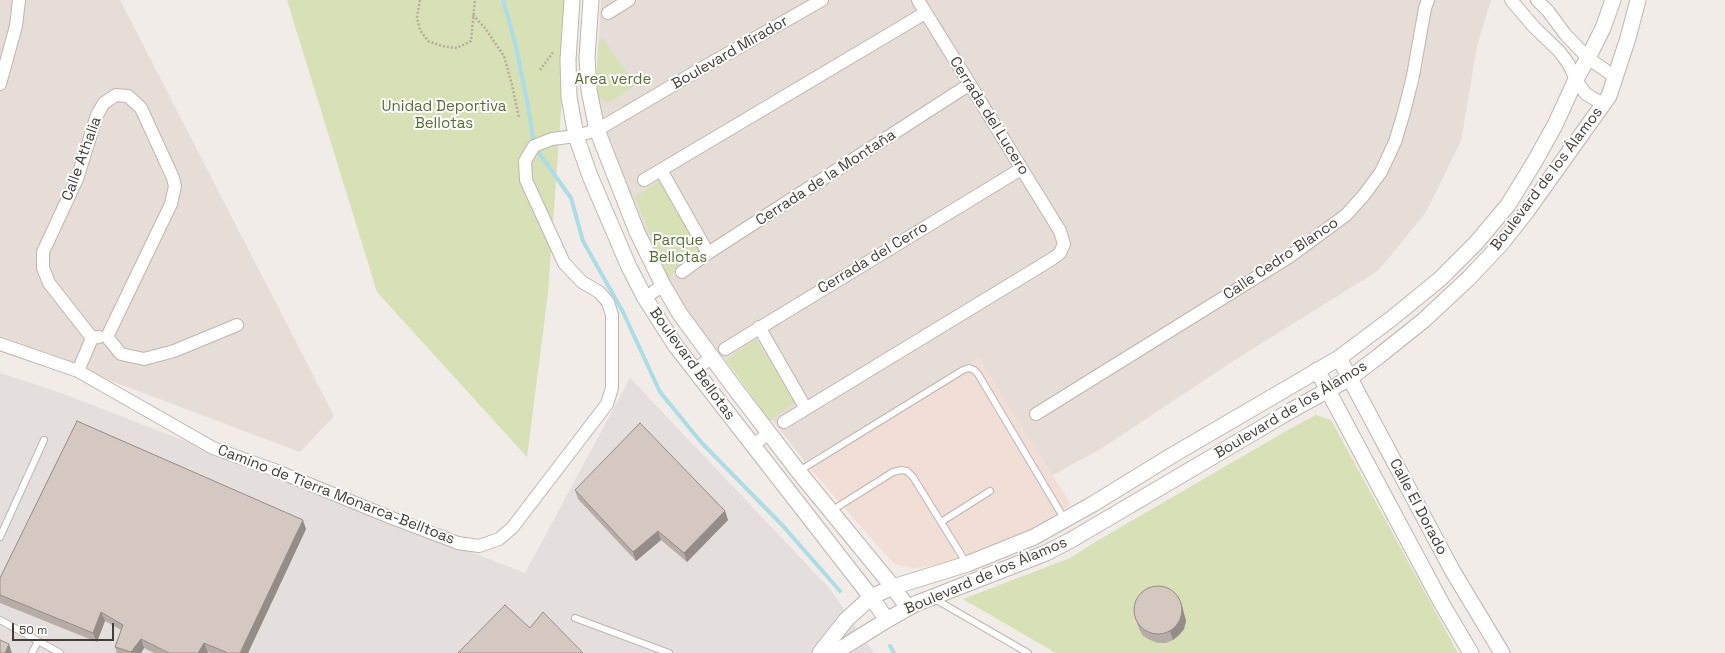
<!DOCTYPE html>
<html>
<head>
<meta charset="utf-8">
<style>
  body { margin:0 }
  #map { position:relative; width:1725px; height:653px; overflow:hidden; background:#f1ece7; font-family:"Space Grotesk",sans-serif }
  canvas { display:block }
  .scale { position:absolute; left:12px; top:623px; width:102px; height:18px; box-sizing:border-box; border:2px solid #443c37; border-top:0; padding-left:5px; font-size:12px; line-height:14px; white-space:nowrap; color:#443c37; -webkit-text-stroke:3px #fff; paint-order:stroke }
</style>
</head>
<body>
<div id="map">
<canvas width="1725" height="653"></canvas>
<div class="scale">50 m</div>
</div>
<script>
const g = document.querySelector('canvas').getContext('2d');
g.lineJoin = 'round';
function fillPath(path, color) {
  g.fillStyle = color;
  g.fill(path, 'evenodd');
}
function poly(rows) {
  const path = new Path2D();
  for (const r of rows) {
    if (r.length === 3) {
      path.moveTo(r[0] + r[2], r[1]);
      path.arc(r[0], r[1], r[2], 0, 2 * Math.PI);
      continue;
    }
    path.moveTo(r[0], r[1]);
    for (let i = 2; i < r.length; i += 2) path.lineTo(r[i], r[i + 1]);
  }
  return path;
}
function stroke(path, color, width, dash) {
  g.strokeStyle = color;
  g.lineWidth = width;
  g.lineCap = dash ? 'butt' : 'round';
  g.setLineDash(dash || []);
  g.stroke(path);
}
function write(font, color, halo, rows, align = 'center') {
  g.font = font + ' "Space Grotesk",sans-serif';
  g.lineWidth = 4;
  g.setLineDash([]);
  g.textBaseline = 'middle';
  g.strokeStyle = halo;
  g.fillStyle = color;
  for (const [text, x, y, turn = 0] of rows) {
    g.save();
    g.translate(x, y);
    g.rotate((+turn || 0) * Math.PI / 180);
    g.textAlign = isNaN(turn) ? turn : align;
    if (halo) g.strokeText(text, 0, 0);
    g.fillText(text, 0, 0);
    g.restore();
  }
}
fillPath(poly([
  [0,0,120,0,334,416,300,452,0,339],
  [601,0,1491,0,1477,46,1461,141,1426,212,1379,270,1230,363,1099,450,1047,478,979,358,805,462,689,314,672,287,638,218,609,149,595,101]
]), '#e5ddd6');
fillPath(poly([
  [979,358,1071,504,1027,534,948,563,915,568,895,565,805,463]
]), '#f1ded5');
fillPath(poly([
  [0,373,64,394,525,573,630,378,830,589,874,653,0,653]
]), '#e4dedc');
fillPath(poly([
  [287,0,569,0,548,293,527,457,377,292],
  [600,38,603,39,636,85,608,103,598,98,596,84,598,47],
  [660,181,704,256,668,277,635,197],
  [756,339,795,402,770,421,726,360],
  [1316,415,1331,420,1458,653,1056,653,963,599,1070,558,1097,541,1293,427]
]), '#d7e1b5');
stroke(poly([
  [503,0,515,42,529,111,534,146,571,198,583,241,623,312,660,392,701,442,783,526,840,591],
  [890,646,894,653]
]), '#abdde7', 4);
const service = poly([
  [799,471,963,370,969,368,974,370,978,374,1065,520],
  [831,511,893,472,901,470,907,471,913,477,967,564],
  [941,522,990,491],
  [0,537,44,440],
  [933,598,1028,653],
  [575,618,669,653],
  [0,620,60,653],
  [32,653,38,641]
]);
const minor = poly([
  [1511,0,1534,27,1559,51,1568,63,1578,83,1586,94,1603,104],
  [1537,0,1548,11,1565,34,1588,58,1615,77],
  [608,13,629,0],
  [0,84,16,26,19,0],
  [661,170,708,253],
  [644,180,925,13],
  [682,272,708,253,970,84],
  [645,298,663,285],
  [759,327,805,407],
  [107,337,121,354,144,359,174,351,237,325],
  [92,338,49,283,43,268,43,252,77,179,97,115,104,103,116,95,128,96,141,108,173,178,175,186,171,204,107,337],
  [0,344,78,371,213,448,277,471,392,518,458,543,479,546,499,539,512,528,607,404,612,388,612,315,608,302,599,292,582,282,564,263,526,180,525,161,534,146,552,139,576,136,597,130,697,71,822,0],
  [725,349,1021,169],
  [695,370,712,357],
  [78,371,92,338,99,337],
  [1036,414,1289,257,1346,215,1364,195,1381,172,1395,142,1404,112,1413,76,1425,8,1428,0],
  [784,422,1052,259,1060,253,1064,244,1060,231,918,0],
  [753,445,769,433]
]);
const tertiary = poly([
  [572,0,568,60,569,97,576,136,590,176,629,267,645,298,675,345,871,597,887,620],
  [591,0,587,58,589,90,597,130,637,232,663,285,680,314,733,386,798,471,893,587,908,608],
  [1339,358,1452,570,1502,653],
  [1317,370,1442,604,1471,653],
  [820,653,846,620,871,597,893,587,967,564,1034,537,1093,504,1171,456,1339,358,1391,319,1440,279,1476,243,1508,205,1535,161,1555,125,1576,79,1588,58,1603,28,1613,0],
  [834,653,887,620,915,604,1046,553,1071,540,1292,410,1350,378,1379,356,1424,320,1469,278,1501,244,1527,211,1609,96,1628,38,1638,0]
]);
stroke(service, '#bfb5ae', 8);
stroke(minor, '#bfb5ae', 14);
stroke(tertiary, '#bfb5ae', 17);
stroke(poly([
  [420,0,417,17,420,30,428,41,442,46,457,48,471,41,475,0],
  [473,15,485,28,504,56,512,85,519,118],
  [540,70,554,51]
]), '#bcaa9e', 2.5, [2, 2]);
stroke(service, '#fff', 6);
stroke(minor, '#fff', 12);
stroke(tertiary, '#fff', 15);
fillPath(poly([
  [575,490,725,511,728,520,687,562,661,540,636,561,578,499],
  [306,529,248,653,211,653,208,652,207,653,154,653,144,648,141,653,117,653,115,647,121,630,105,621,97,642,0,603,0,578],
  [1178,596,1182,606,1186,621,1184,629,1179,635,1173,640,1166,643,1158,643,1150,640,1143,636,1139,629,1136,620]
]), '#b7aca6');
fillPath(poly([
  [725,511,728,520,687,562,684,553],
  [303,520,306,529,248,653,240,653],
  [658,531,661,540,636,561,633,552],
  [1178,596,1182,606,1186,621,1184,629,1179,635,1173,640,1170,631],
  [101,612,105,621,97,642,93,633],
  [141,639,144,648,141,653,131,653,131,652],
  [204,643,208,652,207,653,198,653],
  [9,644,12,653,5,653]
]), '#958c87');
const building = poly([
  [77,421,303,520,240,653,228,653,204,643,198,653,169,653,141,639,131,652,115,647,123,625,101,612,93,633,0,595,0,578,77,421],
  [640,423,725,511,684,553,658,531,633,552,575,490,640,423],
  [1158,610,24],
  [505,605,530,628,543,612,583,653,458,653,505,605],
  [0,640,9,644,5,653,0,653,0,640]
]);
fillPath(building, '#d5c8c1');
stroke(building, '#958c87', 1);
write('15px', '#443c37', '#fff', [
  ["Boulevard Mirador",730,53,-30],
  ["Cerrada del Lucero",989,116,58],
  ["Calle Athalia",82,159,-70],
  ["Cerrada de la Montaña",826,178,-33],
  ["Boulevard de los Álamos",1547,179,-53],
  ["Cerrada del Cerro",873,258,-31],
  ["Calle Cedro Blanco",1281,259,-34],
  ["Boulevard Bellotas",692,364,54],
  ["Boulevard de los Álamos",1291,410,-31],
  ["Camino de Tierra Monarca-Belltoas",336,495,21],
  ["Calle El Dorado",1418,507,62],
  ["Boulevard de los Álamos",986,576,-23]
]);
write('15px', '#576e32', '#fff', [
  ["Area verde",613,80],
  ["Unidad Deportiva",444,107],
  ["Bellotas",444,124],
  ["Parque",678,241],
  ["Bellotas",678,258]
]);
</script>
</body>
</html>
